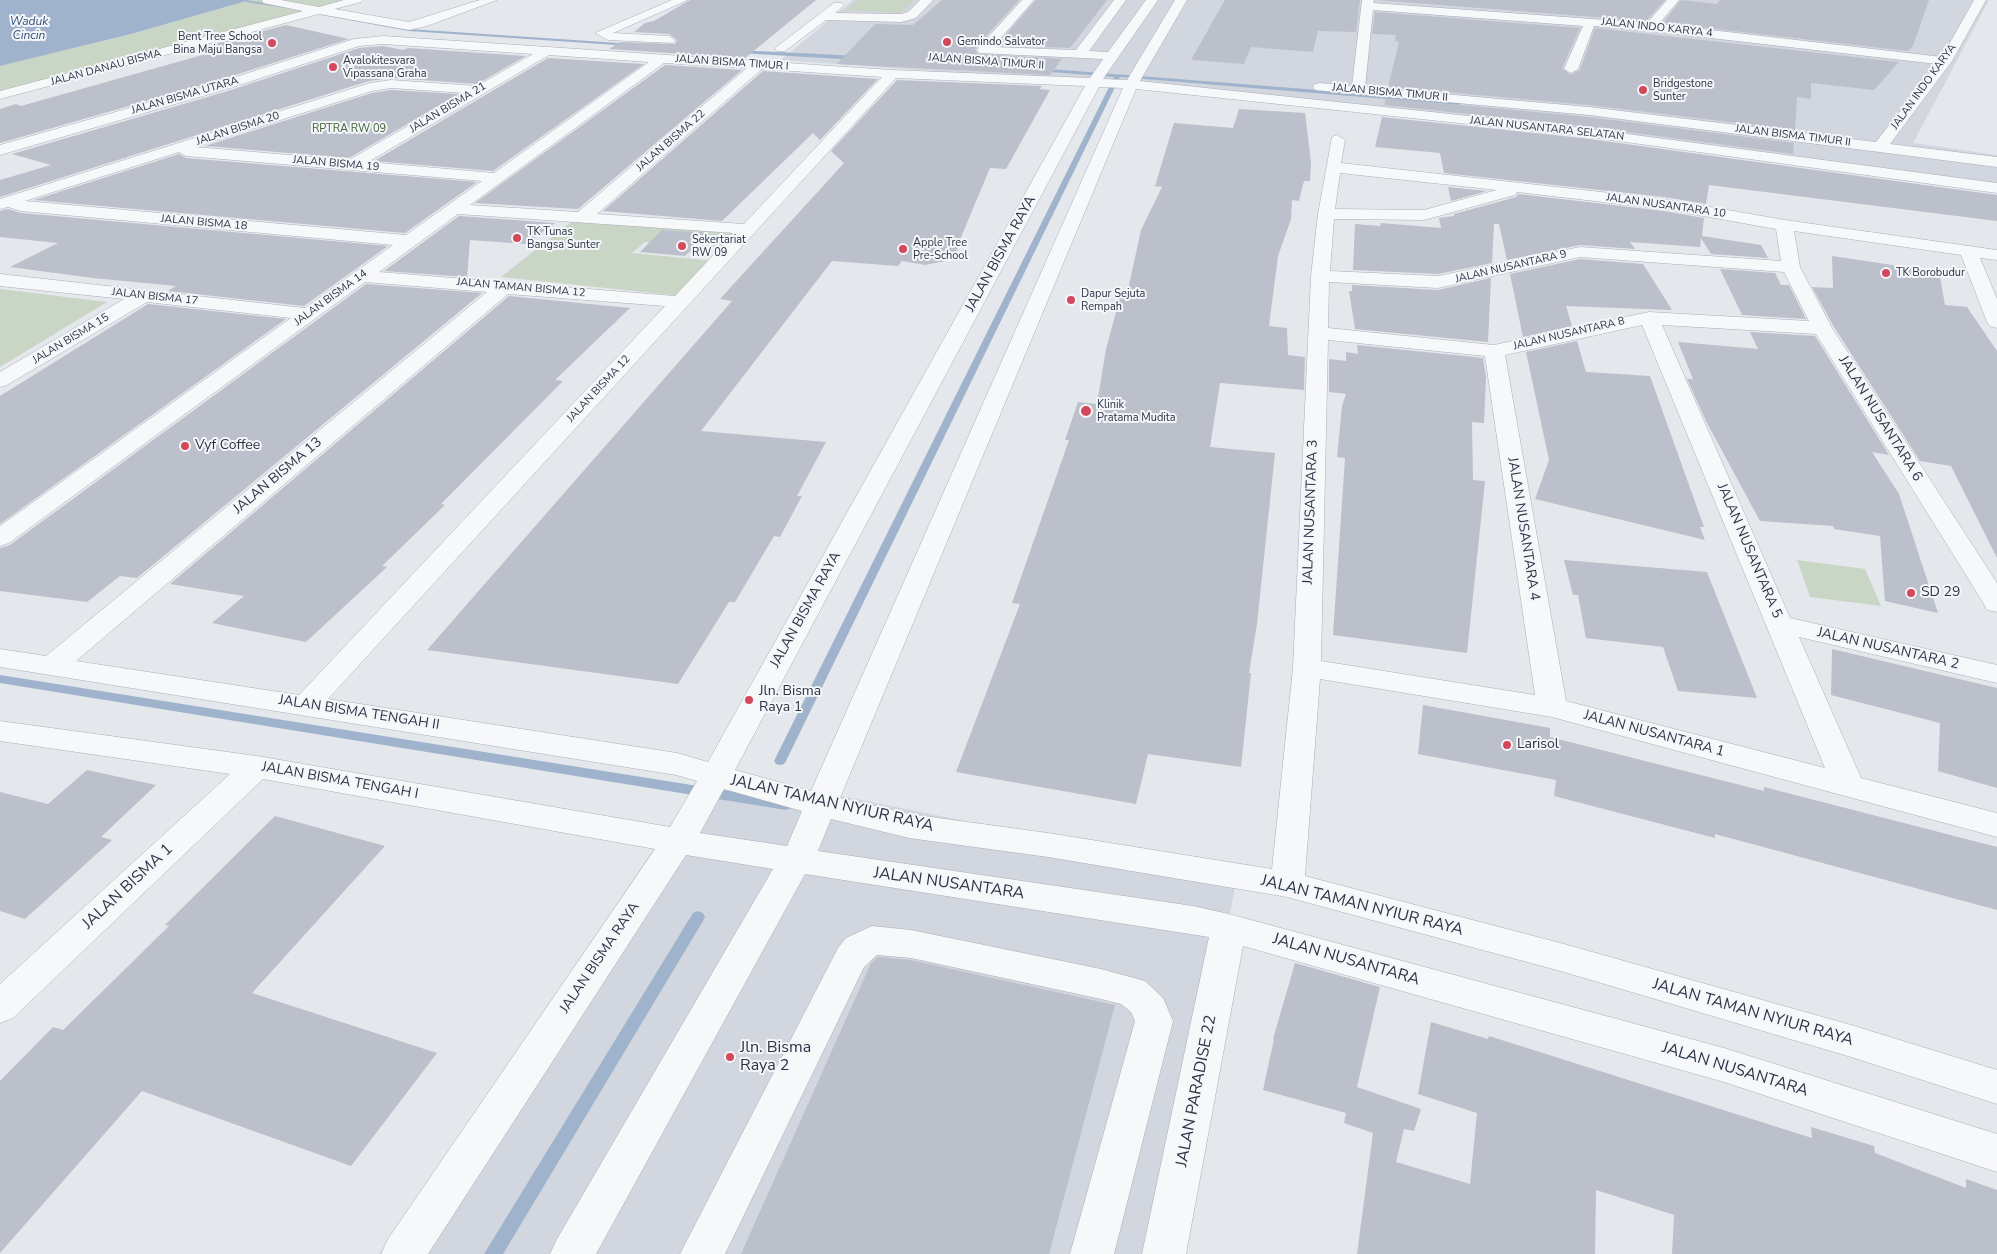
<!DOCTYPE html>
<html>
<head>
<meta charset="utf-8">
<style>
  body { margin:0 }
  canvas { display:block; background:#e4e7ec }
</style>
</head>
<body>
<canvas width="1997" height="1254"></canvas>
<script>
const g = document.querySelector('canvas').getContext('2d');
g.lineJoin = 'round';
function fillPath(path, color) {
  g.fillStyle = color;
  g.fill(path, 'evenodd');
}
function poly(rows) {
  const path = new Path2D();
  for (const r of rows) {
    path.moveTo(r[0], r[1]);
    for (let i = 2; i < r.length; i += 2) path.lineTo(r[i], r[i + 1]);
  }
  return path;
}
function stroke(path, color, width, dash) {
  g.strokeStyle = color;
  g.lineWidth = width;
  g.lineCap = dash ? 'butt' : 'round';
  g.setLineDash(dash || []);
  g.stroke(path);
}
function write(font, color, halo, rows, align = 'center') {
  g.font = font + ' "Nunito Sans",sans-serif';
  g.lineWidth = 4;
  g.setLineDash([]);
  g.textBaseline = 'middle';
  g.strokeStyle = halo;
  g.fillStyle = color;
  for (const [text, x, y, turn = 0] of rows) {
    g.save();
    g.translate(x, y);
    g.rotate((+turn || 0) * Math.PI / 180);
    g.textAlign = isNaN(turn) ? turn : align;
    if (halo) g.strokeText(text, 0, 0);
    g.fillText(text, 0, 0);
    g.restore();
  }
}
fillPath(poly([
  [853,0,1989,0,1913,143,1997,155,1997,189,1562,130,1085,82,781,60],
  [708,769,1237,876,1190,1128,1161,1254,379,1254]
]), '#d2d6de');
fillPath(poly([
  [250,0,356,0,0,95,0,66,131,34],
  [857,0,915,0,900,13,846,10],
  [576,218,739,231,726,247,703,246,710,237,674,234,662,244,645,242,632,253,714,261,682,296,501,277],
  [0,289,107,302,0,367],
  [1797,560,1865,569,1881,606,1810,597]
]), '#c9d6c5');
fillPath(poly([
  [0,0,250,0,131,34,0,66]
]), '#9fb4cc');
fillPath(poly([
  [245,0,286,6,288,7,286,8,247,2,245,0],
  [324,13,409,29,634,44,631,46,409,31,322,15,324,13],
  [737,50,858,56,861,58,858,60,739,53,737,50],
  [1037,68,1459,101,1462,103,1459,105,1120,77,786,761,784,764,780,765,776,764,774,761,1114,77,1039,71,1037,68],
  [0,675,786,800,791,802,793,805,791,808,786,810,0,683,0,675],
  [698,911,703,913,705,917,703,921,503,1254,484,1254,693,913,698,911]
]), '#9fb4cc');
fillPath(poly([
  [690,0,816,0,745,58,609,49,620,42,675,44,677,40,669,34,634,32,645,23,654,21],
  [942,0,1019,0,977,46,975,49,977,54,1062,59,1050,75,837,64,875,24,913,25],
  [1036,0,1107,0,1070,48,997,45],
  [1225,0,1360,0,1356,32,1318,31,1313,52,1251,47,1244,64,1191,60],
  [1376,0,1665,0,1646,21],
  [1681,0,1717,4,1720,0,1929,0,1913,46,1908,51,1663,23],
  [1375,12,1580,28,1562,68,1570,75,1580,70,1595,28,1899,62,1874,90,1811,83,1811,99,1797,97,1795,130,1589,105,1388,87,1399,42,1395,41,1396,35,1372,34],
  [286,25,349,39,216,81,0,143,0,109,16,104,21,106,213,52,196,49],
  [383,46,403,50,408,48,526,56,477,84,391,78,369,81,0,197,0,180,51,165,12,154,228,91,359,48],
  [548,58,644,64,493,171,374,161],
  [665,65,742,70,578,209,475,203],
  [763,71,878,79,820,140,813,133,722,221,603,211],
  [897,80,1042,86,1039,89,1050,90,1006,169,990,168,959,242,955,259,925,265,902,261,898,266,832,261,701,431,826,442,797,496,802,496,780,537,774,536,735,602,729,602,678,684,427,650,732,301,720,299,844,163,831,151],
  [391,90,459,94,349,158,205,146,372,93],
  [1386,98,1589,117,1794,143,1793,154,1582,126,1384,105],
  [1239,109,1305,113,1311,162,1310,181,1304,181,1299,201,1292,200,1291,219,1278,256,1269,326,1287,328,1288,355,1305,357,1304,390,1220,383,1210,447,1275,453,1257,624,1249,673,1251,673,1241,767,1148,754,1136,804,956,772,1020,604,1012,603,1069,440,1065,440,1078,402,1097,404,1106,349,1122,290,1128,290,1141,230,1162,187,1155,186,1174,123,1233,128],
  [1382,117,1582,138,1997,195,1997,221,1709,185,1706,204,1664,197,1444,173,1440,153,1375,147],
  [179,154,186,158,477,182,405,233,34,200],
  [1448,187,1487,191,1451,201],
  [1518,194,1664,211,1704,218,1702,236,1761,245,1768,258,1711,254,1701,238,1700,247,1630,242,1635,249,1580,245,1507,260,1499,224,1494,224,1492,263,1438,274,1353,270,1355,224,1380,226,1381,223,1441,228,1439,218,1454,216,1454,214,1516,197],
  [8,209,21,213,388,246,304,306,168,291,176,286,93,278,10,267,58,243,0,237,0,211],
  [459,216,555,223,526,244,470,240,467,277,384,271],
  [662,230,709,233,685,256,640,252],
  [1832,256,1939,272,1945,305,1967,307,1997,351,1997,558,1951,466,1920,461,1834,327,1812,287,1833,288],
  [1580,259,1643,264,1672,310,1566,306,1572,326,1523,337,1510,274],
  [1720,269,1775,273,1781,285,1789,285,1806,319,1742,315],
  [1491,278,1488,342,1355,329,1349,291,1352,291,1352,285,1438,290],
  [366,284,482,293,137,578,120,576,87,602,0,591,0,548,10,545],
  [509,296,630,308,555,380,563,381,441,504,445,505,382,566,387,567,306,642,212,623,244,596,170,584],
  [148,304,286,319,0,524,0,396],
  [1750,332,1815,336,1889,455,1872,452,1899,494,1938,613,1885,601,1880,536,1834,529,1833,526,1760,521,1707,423,1687,379,1693,379,1678,342,1758,349],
  [1577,341,1586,372,1650,376,1704,527,1700,527,1705,540,1535,499,1549,460,1526,352],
  [1357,345,1483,358,1486,377,1484,423,1472,422,1473,480,1485,481,1467,653,1333,635,1345,458,1337,457,1342,406,1346,394,1329,392,1329,359,1346,361,1346,352,1358,354],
  [1564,560,1707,572,1757,698,1678,691,1663,647,1586,638,1578,595,1573,595],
  [1832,649,1997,688,1997,788,1938,771,1940,723,1831,695],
  [1423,705,1550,728,1550,737,1764,791,1764,787,1997,847,1997,910,1715,834,1715,838,1554,796,1556,780,1418,754],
  [87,770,156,785,101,837,112,840,25,919,0,911,0,792,48,804],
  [275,816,385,846,252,993,437,1053,351,1166,142,1091,0,1253,0,1081,53,1027,63,1030,169,926,165,925],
  [878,957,911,960,1115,1005,1049,1254,741,1254,871,963],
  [1295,963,1380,987,1357,1087,1421,1109,1414,1131,1404,1129,1396,1162,1470,1184,1477,1113,1418,1094,1431,1022,1488,1039,1489,1036,1812,1138,1811,1127,1874,1146,1875,1153,1966,1188,1966,1179,1997,1190,1997,1254,1672,1254,1674,1215,1596,1190,1595,1254,1357,1254,1373,1133,1344,1123,1346,1113,1263,1090,1274,1039,1273,1039]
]), '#bbc0ca');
const minor = poly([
  [262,0,281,0,319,7,344,0,363,0,361,2,335,9,409,22,480,0,497,0,427,26,409,30,319,14,0,99,0,91,303,11,263,3,262,0],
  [672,0,688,0,613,33,669,36,675,40,673,43,608,40,595,33,672,0],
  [920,0,933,0,916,18,901,22,826,20,785,51,777,51,775,48,834,3,842,3,844,5,835,13,901,14,908,12,920,0],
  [1022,0,1034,0,993,47,1076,50,1114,0,1126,0,1089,51,1108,52,1146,0,1158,0,1103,79,1127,80,1175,0,1187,0,1140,81,1582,128,1997,183,1997,193,1582,136,1136,89,840,798,909,814,1048,833,1272,869,1293,668,1311,276,1318,214,1332,137,1337,135,1345,140,1341,163,1664,199,1785,220,1997,250,1997,260,1980,258,1997,299,1997,328,1990,326,1987,322,1961,255,1794,231,1800,267,1832,328,1997,583,1997,612,1987,610,1984,604,1816,334,1662,325,1790,618,1997,665,1997,683,1799,637,1861,778,1997,813,1997,837,1552,717,1320,679,1305,876,1564,944,1851,1025,1997,1070,1997,1104,1851,1057,1564,972,1287,897,1048,857,909,838,831,819,818,851,1193,906,1229,914,1724,1048,1997,1134,1997,1172,1724,1082,1243,946,1186,1254,1142,1254,1209,937,805,874,596,1254,550,1254,557,1239,773,869,686,855,428,1254,381,1254,388,1239,655,849,263,779,13,1018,0,1023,0,984,230,774,0,741,0,721,257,756,670,827,697,781,676,775,0,667,0,649,46,656,487,292,365,282,9,543,0,546,0,526,291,318,147,302,7,385,0,387,0,372,124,299,0,286,0,274,305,308,393,245,21,211,8,207,0,209,0,199,370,83,391,80,477,86,533,54,383,44,359,46,227,89,0,155,0,145,217,83,354,39,383,36,892,70,1090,78,1103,59,979,53,977,50,979,47,1022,0],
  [549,55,649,62,494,173,368,162,549,55],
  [664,63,747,68,578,212,470,205,664,63],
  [762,69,882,77,744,224,597,214,762,69],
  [896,78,1085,86,708,762,677,753,328,699,896,78],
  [1099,87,1123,88,811,791,735,770,1099,87],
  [391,88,465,93,349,160,195,147,372,91,391,88],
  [179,152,186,156,482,181,406,235,25,201,179,152],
  [1340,173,1497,190,1424,210,1335,209,1340,173],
  [1517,192,1664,209,1776,229,1781,261,1580,247,1438,276,1330,271,1334,219,1424,220,1515,195,1517,192],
  [458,214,734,233,675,296,379,272,458,214],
  [1580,257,1784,272,1809,321,1649,312,1494,345,1328,328,1329,282,1438,288,1580,257],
  [508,294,665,306,299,695,76,661,508,294],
  [1642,325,1825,768,1566,701,1505,355,1642,325],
  [1328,340,1485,356,1535,695,1321,661,1328,340],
  [724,789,802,811,787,846,700,833,724,789],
  [1362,0,1374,0,1373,3,1647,23,1667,0,1679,0,1659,24,1942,57,1974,0,1986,0,1952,61,1890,144,1997,157,1997,167,1589,115,1315,90,1313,87,1315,84,1320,83,1352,86,1362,0],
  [1373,10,1583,26,1564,69,1571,73,1578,69,1594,26,1650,31,1937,64,1876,142,1589,107,1365,87,1373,10],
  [872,926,911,930,1101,969,1145,981,1163,998,1173,1021,1114,1254,1070,1254,1135,1021,1131,1012,1121,1004,1101,999,911,958,877,955,864,967,725,1254,680,1254,838,948,846,938,872,926]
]);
stroke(minor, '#a9aeb7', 1);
fillPath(minor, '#f7f8fa');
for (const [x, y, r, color] of [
  [947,42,5,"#d1495b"],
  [272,43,5,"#d1495b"],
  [333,67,5,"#d1495b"],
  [1643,90,5,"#d1495b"],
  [517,238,5,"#d1495b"],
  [682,246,5,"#d1495b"],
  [903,249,5,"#d1495b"],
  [1886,273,5,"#d1495b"],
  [1071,300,5,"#d1495b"],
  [1086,411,6,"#d1495b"],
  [185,446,5,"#d1495b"],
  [1911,593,5,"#d1495b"],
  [749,700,5,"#d1495b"],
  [1507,745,5,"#d1495b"],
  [730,1057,5,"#d1495b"]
]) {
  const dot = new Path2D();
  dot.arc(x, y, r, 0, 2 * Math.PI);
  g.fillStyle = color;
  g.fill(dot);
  stroke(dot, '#f4f6f9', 2);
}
write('11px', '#2b3445', '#f4f6f9', [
  ["JALAN INDO KARYA 4",1657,28,6],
  ["JALAN BISMA TIMUR II",986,62,4],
  ["JALAN BISMA TIMUR I",732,63,4],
  ["JALAN DANAU BISMA",106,68,-15],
  ["JALAN INDO KARYA",1924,87,-54],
  ["JALAN BISMA TIMUR II",1390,93,5],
  ["JALAN BISMA UTARA",185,96,-16],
  ["JALAN BISMA 21",448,108,-31],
  ["JALAN BISMA 20",238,129,-18],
  ["JALAN NUSANTARA SELATAN",1547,129,6],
  ["JALAN BISMA TIMUR II",1793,136,7],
  ["JALAN BISMA 22",671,141,-41],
  ["JALAN BISMA 19",336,164,5],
  ["JALAN NUSANTARA 10",1666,206,8],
  ["JALAN BISMA 18",204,223,5],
  ["JALAN NUSANTARA 9",1511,267,-13],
  ["JALAN TAMAN BISMA 12",521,288,5],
  ["JALAN BISMA 17",155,297,6],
  ["JALAN BISMA 14",331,298,-36],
  ["JALAN NUSANTARA 8",1569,334,-13],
  ["JALAN BISMA 15",71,339,-31],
  ["JALAN BISMA 12",599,389,-47]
]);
write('11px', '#2b3445', '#f4f6f9', [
  ["Bent Tree School",262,37,"right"],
  ["Bina Maju Bangsa",262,50,"right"],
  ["Gemindo Salvator",957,42],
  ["Avalokitesvara",343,61],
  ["Vipassana Graha",343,74],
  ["Bridgestone",1653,84],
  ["Sunter",1653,97],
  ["TK Tunas",527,232],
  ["Bangsa Sunter",527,245],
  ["Sekertariat",692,240],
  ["RW 09",692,253],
  ["Apple Tree",913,243],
  ["Pre-School",913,256],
  ["TK Borobudur",1896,273],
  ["Dapur Sejuta",1081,294],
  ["Rempah",1081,307],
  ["Klinik",1097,405],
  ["Pratama Mudita",1097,418]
], 'left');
write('11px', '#3f6138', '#f4f6f9', [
  ["RPTRA RW 09",349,129]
]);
write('italic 12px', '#34527a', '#f4f6f9', [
  ["Waduk",29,22],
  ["Cincin",29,36]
]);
write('14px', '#2b3445', '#f4f6f9', [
  ["JALAN BISMA RAYA",1001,254,-61],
  ["JALAN NUSANTARA 6",1880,419,58],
  ["JALAN BISMA 13",278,476,-40],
  ["JALAN NUSANTARA 3",1311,512,-88],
  ["JALAN NUSANTARA 4",1523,529,81],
  ["JALAN NUSANTARA 5",1749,551,67],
  ["JALAN BISMA RAYA",806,610,-61],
  ["JALAN NUSANTARA 2",1888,649,13],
  ["JALAN BISMA TENGAH II",359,713,9],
  ["JALAN NUSANTARA 1",1654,734,15],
  ["JALAN BISMA TENGAH I",340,781,10],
  ["JALAN BISMA RAYA",600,958,-56]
]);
write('14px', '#2b3445', '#f4f6f9', [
  ["Vyf Coffee",195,446],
  ["SD 29",1921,593],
  ["Jln. Bisma",759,692],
  ["Raya 1",759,708],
  ["Larisol",1517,745]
], 'left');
write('16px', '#2b3445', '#f4f6f9', [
  ["JALAN TAMAN NYIUR RAYA",832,804,13],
  ["JALAN NUSANTARA",949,884,8],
  ["JALAN BISMA 1",128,887,-43],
  ["JALAN TAMAN NYIUR RAYA",1362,906,14],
  ["JALAN NUSANTARA",1346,960,16],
  ["JALAN TAMAN NYIUR RAYA",1753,1013,16],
  ["JALAN NUSANTARA",1735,1070,17],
  ["JALAN PARADISE 22",1197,1091,-79]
]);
write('16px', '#2b3445', '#f4f6f9', [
  ["Jln. Bisma",740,1048],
  ["Raya 2",740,1066]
], 'left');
</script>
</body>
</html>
